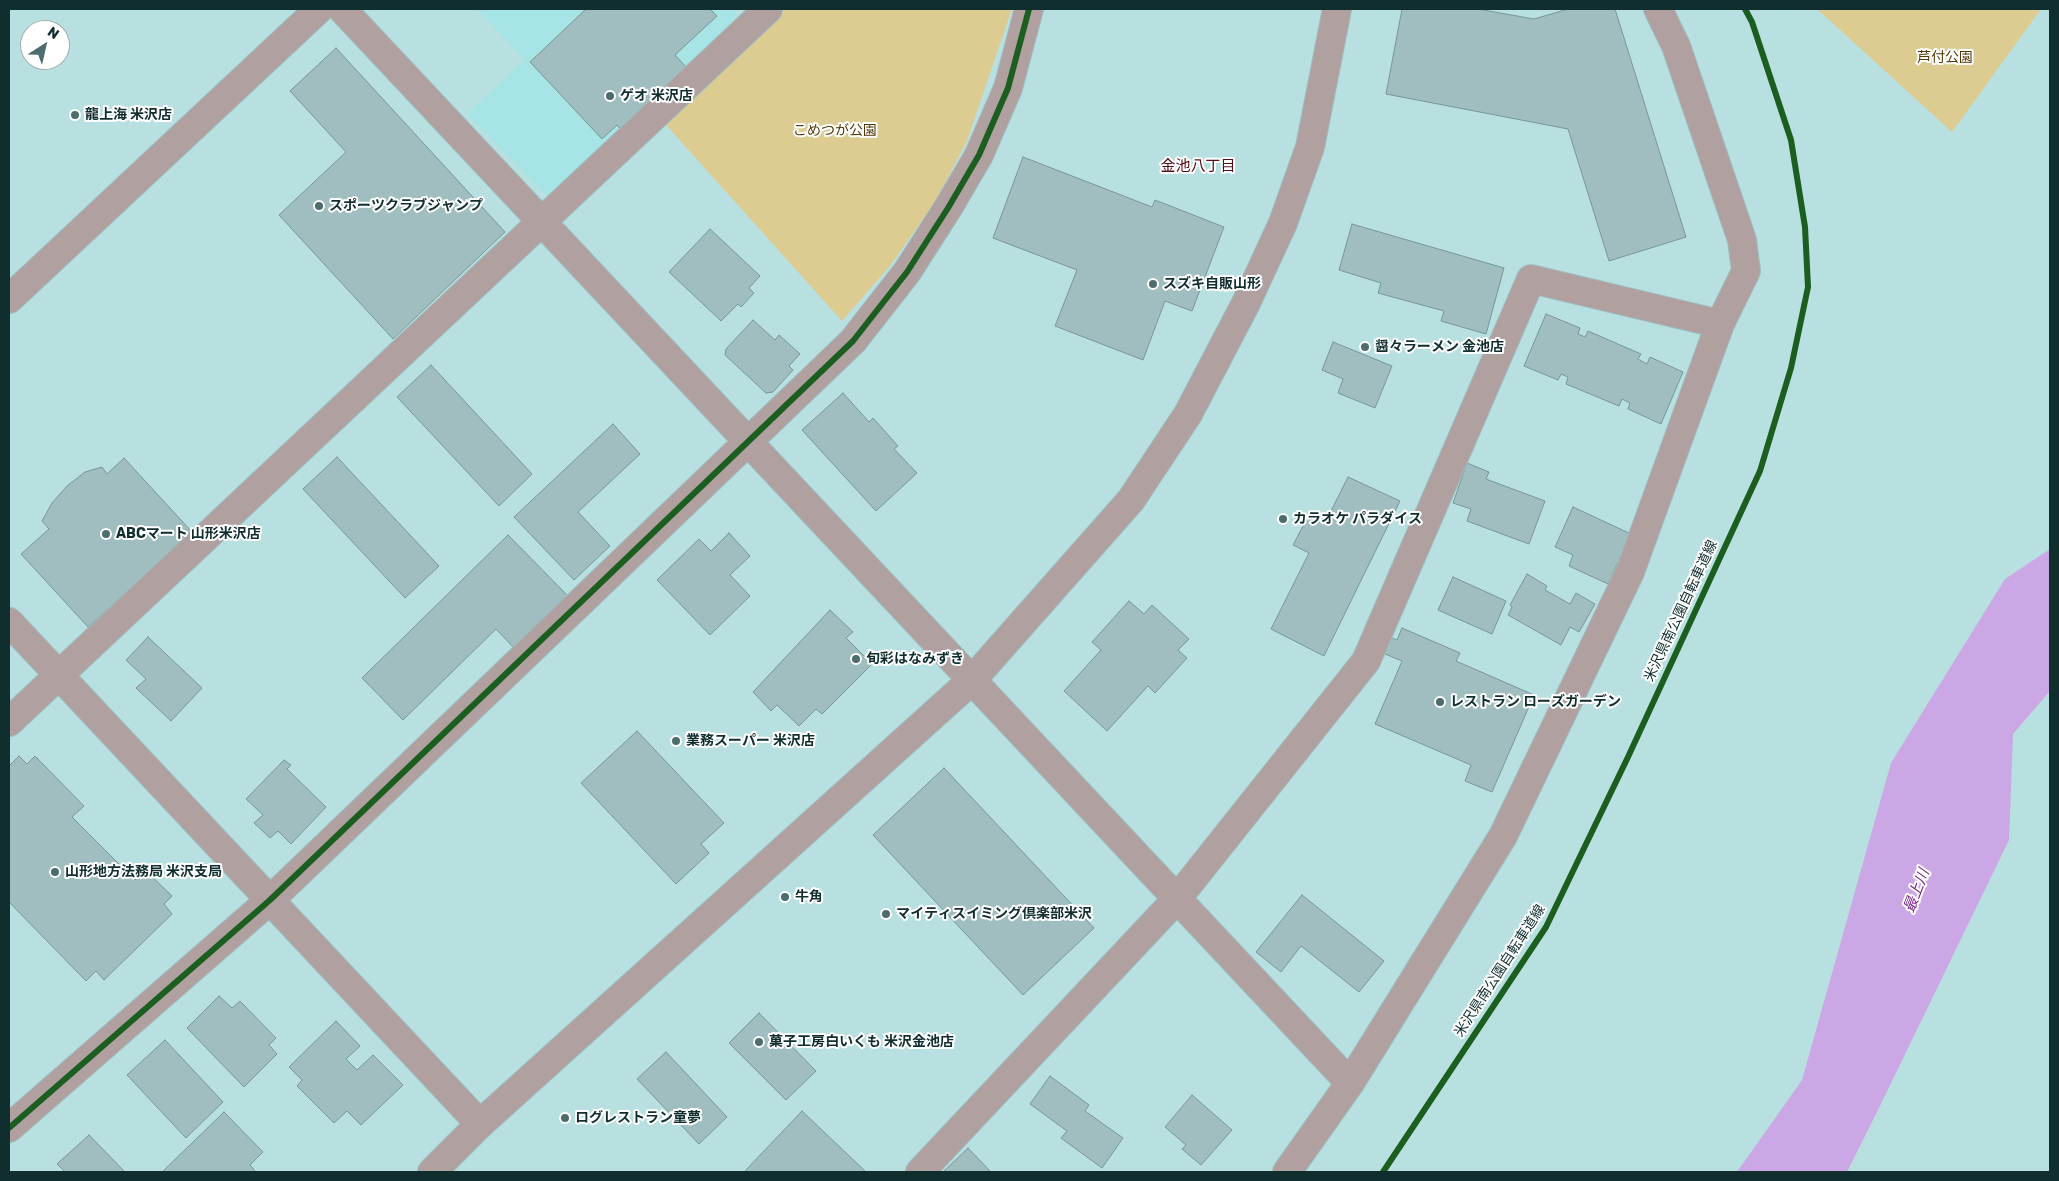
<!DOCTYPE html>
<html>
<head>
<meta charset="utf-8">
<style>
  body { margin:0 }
  #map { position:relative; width:2059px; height:1181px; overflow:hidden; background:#b9e0e1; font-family:Rubik,sans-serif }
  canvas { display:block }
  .frame { position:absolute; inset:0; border:10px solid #112e2f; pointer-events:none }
  .north { position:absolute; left:20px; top:20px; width:50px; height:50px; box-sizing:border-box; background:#fff; border:1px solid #a0abac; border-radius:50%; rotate:35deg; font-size:14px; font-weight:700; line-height:20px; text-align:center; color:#112e2f }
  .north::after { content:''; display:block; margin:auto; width:18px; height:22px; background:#4c6c6d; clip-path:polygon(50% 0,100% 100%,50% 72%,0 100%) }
</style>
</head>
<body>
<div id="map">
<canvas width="2059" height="1181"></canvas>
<div class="frame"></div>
<div class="north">N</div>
</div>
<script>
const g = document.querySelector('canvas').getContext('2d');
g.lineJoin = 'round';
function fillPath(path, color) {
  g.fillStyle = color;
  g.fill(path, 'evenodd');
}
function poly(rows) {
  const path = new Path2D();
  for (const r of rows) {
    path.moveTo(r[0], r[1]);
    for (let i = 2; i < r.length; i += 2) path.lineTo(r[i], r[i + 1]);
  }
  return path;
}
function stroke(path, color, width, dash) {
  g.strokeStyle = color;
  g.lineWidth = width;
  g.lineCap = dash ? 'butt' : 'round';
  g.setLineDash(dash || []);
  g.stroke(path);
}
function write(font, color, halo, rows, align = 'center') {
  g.font = font + ' Rubik,"Noto Sans JP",sans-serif';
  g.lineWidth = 4;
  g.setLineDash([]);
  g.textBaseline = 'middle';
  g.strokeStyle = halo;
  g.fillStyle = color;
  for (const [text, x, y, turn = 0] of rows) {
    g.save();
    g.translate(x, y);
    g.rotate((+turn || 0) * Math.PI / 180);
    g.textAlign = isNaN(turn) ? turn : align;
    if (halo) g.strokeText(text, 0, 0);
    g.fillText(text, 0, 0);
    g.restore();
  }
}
fillPath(poly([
  [477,9,731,9,743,21,553,202,467,114,524,60]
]), '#a6e4e6');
fillPath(poly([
  [786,9,1012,9,967,141,935,202,890,266,842,321,666,125],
  [1817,9,2041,9,1952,132]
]), '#dccc91');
fillPath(poly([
  [2050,549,2050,691,2013,734,2009,840,1877,1112,1847,1172,1737,1172,1802,1080,1891,763,2005,579]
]), '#cba7e5');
const building = poly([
  [586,9,710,9,717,16,675,55,687,68,621,130,617,125,602,139,530,62,586,9],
  [1402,9,1478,9,1534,19,1568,9,1615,9,1686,237,1609,261,1568,129,1386,94,1402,9],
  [336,48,505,232,393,339,279,215,346,152,290,91,336,48],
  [1023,157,1152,207,1155,200,1224,227,1192,311,1165,301,1143,360,1055,326,1077,270,993,238,1023,157],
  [1352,224,1504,268,1486,334,1441,321,1444,311,1378,293,1381,283,1339,270,1352,224],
  [710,229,760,276,749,288,754,293,741,307,738,304,721,321,669,272,710,229],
  [1546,314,1580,328,1578,334,1585,337,1588,331,1641,354,1638,359,1647,364,1650,357,1683,372,1661,424,1628,409,1630,403,1622,399,1619,406,1566,384,1568,377,1561,374,1558,380,1524,366,1546,314],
  [753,320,775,340,779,335,800,354,789,366,793,370,773,392,766,393,725,355,726,349,753,320],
  [1333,342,1392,366,1375,408,1338,393,1343,379,1322,370,1333,342],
  [431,365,532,474,499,506,397,397,431,365],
  [843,393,869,422,873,418,898,446,894,449,917,473,876,511,802,430,843,393],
  [613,424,640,454,578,512,610,546,574,580,514,517,613,424],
  [337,457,439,566,405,598,303,489,337,457],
  [124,458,192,532,88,627,21,554,49,529,42,521,52,503,67,486,85,472,102,467,107,474,124,458],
  [1467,463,1489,472,1486,479,1545,501,1529,544,1467,521,1471,509,1453,503,1467,463],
  [1348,477,1400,501,1324,656,1271,629,1309,553,1293,545,1310,513,1326,521,1348,477],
  [1573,507,1631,534,1608,584,1569,566,1573,555,1555,547,1573,507],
  [729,533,750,556,730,575,750,596,710,635,657,580,699,539,711,551,729,533],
  [508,535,570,598,516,650,496,629,403,720,362,678,508,535],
  [1527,574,1547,586,1545,590,1570,604,1576,593,1595,604,1579,632,1570,627,1561,645,1508,615,1512,607,1510,605,1527,574],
  [1453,577,1506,601,1492,634,1438,610,1453,577],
  [1129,601,1144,614,1152,605,1189,639,1178,650,1187,658,1155,693,1148,686,1107,731,1064,691,1101,650,1092,642,1129,601],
  [830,610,853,632,846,638,872,664,822,714,816,709,799,726,777,705,771,711,753,692,830,610],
  [1402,628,1460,653,1456,661,1534,695,1492,792,1465,781,1471,765,1375,724,1402,661,1378,651,1385,635,1397,640,1402,628],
  [148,637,202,688,171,721,136,688,146,679,126,660,148,637],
  [637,731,724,823,701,844,709,853,676,884,581,783,637,731],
  [19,756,27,764,35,756,84,806,72,817,135,880,145,870,172,896,164,904,172,914,104,980,96,971,86,981,9,902,9,766,19,756],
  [284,760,291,765,287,769,326,807,291,844,278,831,270,838,254,823,263,815,246,799,284,760],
  [944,768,1094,928,1023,995,873,835,944,768],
  [1302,895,1384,961,1359,992,1301,946,1281,972,1256,952,1302,895],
  [219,996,232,1008,240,1001,276,1038,269,1045,277,1054,244,1087,187,1028,219,996],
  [759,1013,816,1071,786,1100,729,1043,759,1013],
  [336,1021,360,1046,346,1059,357,1070,373,1055,403,1085,361,1125,347,1111,334,1123,297,1086,302,1080,289,1067,336,1021],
  [165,1040,223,1102,186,1138,127,1075,165,1040],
  [666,1052,727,1117,699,1144,637,1079,666,1052],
  [1050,1076,1089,1105,1085,1111,1123,1138,1102,1168,1061,1138,1067,1131,1030,1104,1050,1076],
  [1192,1095,1232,1130,1201,1165,1182,1149,1186,1145,1165,1127,1192,1095],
  [802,1111,866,1172,744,1172,802,1111],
  [224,1112,263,1152,250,1165,256,1172,162,1172,224,1112],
  [89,1135,125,1172,65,1172,57,1164,89,1135],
  [968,1148,991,1172,943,1172,968,1148]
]);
fillPath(building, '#a0bebf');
stroke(building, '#779697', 1);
const minor = poly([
  [342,9,1350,1083],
  [9,622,480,1124],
  [9,722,768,9],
  [9,1128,270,900,853,341,907,272,948,208,979,155,1008,88,1029,9],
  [920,1172,1176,900,1366,661,1531,279,1720,324],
  [1287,1172,1350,1083,1503,836,1630,572,1720,324,1746,271,1742,240,1676,46,1658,9]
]);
const tertiary = poly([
  [9,299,319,9],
  [432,1172,480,1124,972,680,1131,500,1188,414,1246,303,1283,223,1310,147,1337,9]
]);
stroke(minor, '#9ebdbe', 30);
stroke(tertiary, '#9ebdbe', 30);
stroke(minor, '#b0a0a0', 28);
stroke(tertiary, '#b0a0a0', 28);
stroke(poly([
  [9,1128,270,900,853,341,907,272,948,208,979,155,1008,88,1029,9],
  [1383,1172,1546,927,1628,757,1760,471,1791,368,1808,287,1805,227,1791,140,1752,22,1745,9]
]), '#1b5e20', 6);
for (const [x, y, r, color] of [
  [610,96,5,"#4c6c6d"],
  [75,115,5,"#4c6c6d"],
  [319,206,5,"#4c6c6d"],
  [1153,284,5,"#4c6c6d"],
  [1365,347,5,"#4c6c6d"],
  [1283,519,5,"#4c6c6d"],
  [106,534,5,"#4c6c6d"],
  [856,659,5,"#4c6c6d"],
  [1440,702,5,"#4c6c6d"],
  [676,741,5,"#4c6c6d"],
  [55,872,5,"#4c6c6d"],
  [785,897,5,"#4c6c6d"],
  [886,914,5,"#4c6c6d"],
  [759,1042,5,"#4c6c6d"],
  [565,1118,5,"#4c6c6d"]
]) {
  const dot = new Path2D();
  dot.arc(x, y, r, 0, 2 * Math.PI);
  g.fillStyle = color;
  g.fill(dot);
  stroke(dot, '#fff', 2);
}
write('14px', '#523909', '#fff', [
  ["芦付公園",1945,58],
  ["こめつが公園",835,131]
]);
write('bold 14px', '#112e2f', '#fff', [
  ["ゲオ 米沢店",620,96],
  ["龍上海 米沢店",85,115],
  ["スポーツクラブジャンプ",329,206],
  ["スズキ自販山形",1163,284],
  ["醤々ラーメン 金池店",1375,347],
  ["カラオケ パラダイス",1293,519],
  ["ABCマート 山形米沢店",116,534],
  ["旬彩はなみずき",866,659],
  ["レストラン ローズガーデン",1450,702],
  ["業務スーパー 米沢店",686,741],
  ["山形地方法務局 米沢支局",65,872],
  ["牛角",795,897],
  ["マイティスイミング倶楽部米沢",896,914],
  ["菓子工房白いくも 米沢金池店",769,1042],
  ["ログレストラン童夢",575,1118]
], 'left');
write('14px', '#112e2f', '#fff', [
  ["米沢県南公園自転車道線",1681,611,-65],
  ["米沢県南公園自転車道線",1500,971,-57]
]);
write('15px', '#540f19', '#fff', [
  ["金池八丁目",1198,167]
]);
write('italic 15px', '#79258e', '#fff', [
  ["最上川",1917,891,-69]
]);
</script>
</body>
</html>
